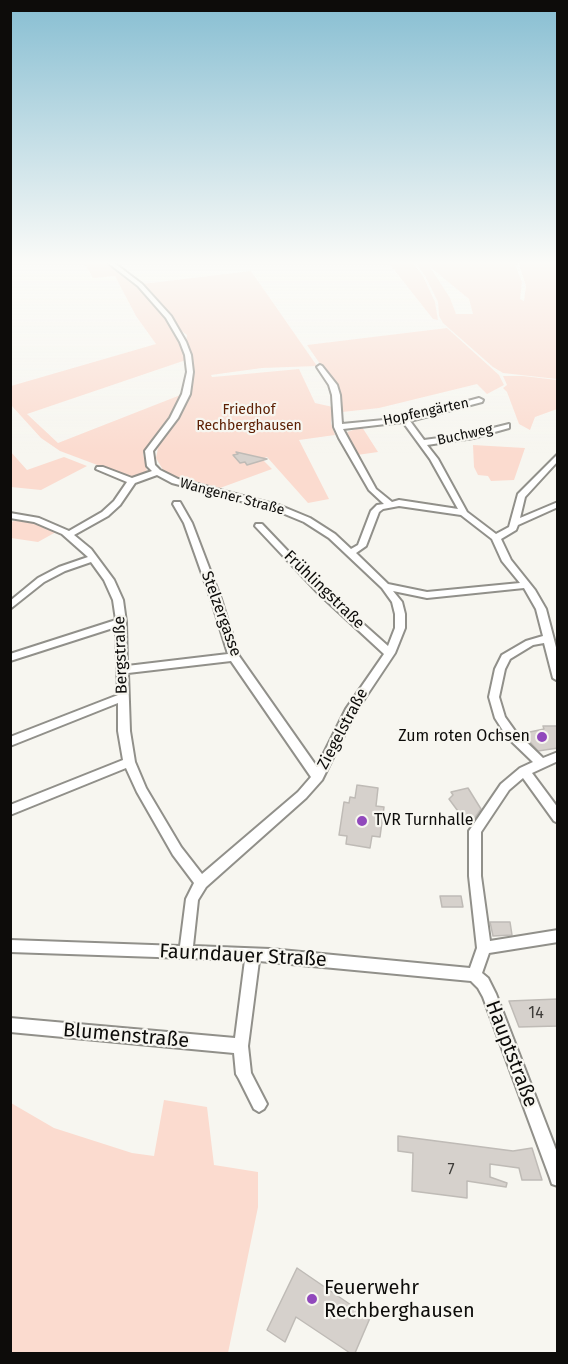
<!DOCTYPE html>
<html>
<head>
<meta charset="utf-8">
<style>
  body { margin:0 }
  #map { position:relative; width:568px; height:1364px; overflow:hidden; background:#f7f6f0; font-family:"Fira Sans",sans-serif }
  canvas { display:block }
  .frame { position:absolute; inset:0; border:12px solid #0d0c0a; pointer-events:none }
</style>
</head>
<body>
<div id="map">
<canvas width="568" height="1364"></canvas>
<div class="frame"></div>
</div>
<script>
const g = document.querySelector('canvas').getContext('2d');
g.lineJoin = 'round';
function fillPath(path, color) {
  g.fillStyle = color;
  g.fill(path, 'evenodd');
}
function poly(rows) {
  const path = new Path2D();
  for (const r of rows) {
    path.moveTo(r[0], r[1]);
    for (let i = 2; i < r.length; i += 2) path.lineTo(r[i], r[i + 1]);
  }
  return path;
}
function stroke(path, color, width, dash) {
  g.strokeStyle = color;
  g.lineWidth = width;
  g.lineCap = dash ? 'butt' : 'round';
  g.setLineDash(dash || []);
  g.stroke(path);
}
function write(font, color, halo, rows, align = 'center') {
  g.font = font + ' "Fira Sans",sans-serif';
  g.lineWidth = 4.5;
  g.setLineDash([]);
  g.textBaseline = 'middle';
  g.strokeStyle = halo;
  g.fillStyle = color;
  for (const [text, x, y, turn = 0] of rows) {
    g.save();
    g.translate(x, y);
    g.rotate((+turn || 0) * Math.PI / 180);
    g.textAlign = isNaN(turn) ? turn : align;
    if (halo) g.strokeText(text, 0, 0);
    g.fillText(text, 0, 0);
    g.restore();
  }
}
fillPath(poly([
  [84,262,108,262,126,275,163,313,183,346,186,360,27,414,58,443,183,394,176,408,143,454,147,471,132,478,60,451,41,438,11,405,11,386,156,344,136,316,115,276,93,278],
  [388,262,412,262,423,276,435,302,438,320,433,319],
  [415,262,514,262,522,282,520,299,524,301,526,286,518,262,557,262,557,379,503,373,493,367,443,323,439,316,438,302,425,276],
  [430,267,469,299,473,314,456,314,450,298],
  [251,271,317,366,262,368,211,375,212,377,224,376,299,369,315,403,333,407,331,423,335,435,299,440,329,499,308,503,267,457,262,459,272,469,220,488,170,475,163,470,156,458,159,443,184,408,194,375,192,359,186,342,187,335,180,330,142,284],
  [447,328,499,375,504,385,487,394,477,384,379,408,342,412,338,390,307,345],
  [503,376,523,376,557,380,557,409,535,417,530,430,519,424,507,392,503,388,507,385],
  [362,427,378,452,357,455,347,432],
  [473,445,525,448,514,480,491,481,488,476,478,475,474,467],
  [10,451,27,470,64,457,87,466,41,490,11,487],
  [17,520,38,524,56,532,38,542,11,538,11,522],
  [164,1100,207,1107,214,1165,258,1172,258,1207,228,1353,11,1353,11,1103,54,1128,132,1153,154,1156]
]), '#fbdbcf');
const building = poly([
  [236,452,267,459,247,465,245,462,240,463,233,455,238,454,236,452],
  [543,726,558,726,558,748,538,751,530,742,525,733,544,729,543,726],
  [357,785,378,788,376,806,384,807,380,837,372,836,370,848,346,844,347,836,339,835,344,802,349,803,350,797,355,798,357,785],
  [468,788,481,809,472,822,463,818,449,799,453,795,451,792,468,788],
  [440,896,461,896,463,907,442,907,440,896],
  [490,922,510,922,512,935,493,936,490,922],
  [558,999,558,1026,519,1027,509,1001,558,999],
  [398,1136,513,1151,532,1148,542,1180,522,1180,519,1168,490,1164,490,1177,507,1183,506,1187,467,1181,467,1198,412,1191,413,1153,398,1151,398,1136],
  [297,1268,370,1318,355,1353,350,1353,296,1317,285,1342,267,1330,297,1268]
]);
fillPath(building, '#d6d1cc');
stroke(building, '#bfbbb6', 1.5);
const minor = poly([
  [107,262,113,262,142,284,171,316,186,342,191,355,193,372,190,394,178,418,153,451,155,465,160,470,178,479,281,506,310,518,335,534,351,549,358,545,371,511,377,505,384,504,369,490,339,438,334,427,332,395,329,385,317,367,320,365,322,366,337,385,340,395,342,424,405,418,479,398,483,400,482,402,410,421,424,440,469,434,509,424,509,428,473,438,427,445,438,459,467,512,496,534,509,527,518,494,558,454,558,461,525,497,520,518,558,502,558,507,518,525,516,530,501,539,511,560,535,590,546,609,558,655,558,681,553,678,544,643,533,645,510,659,505,669,499,697,505,717,515,731,543,758,558,752,558,761,532,773,558,808,558,823,554,821,523,778,509,790,481,832,481,876,490,941,558,930,558,942,489,953,482,973,488,978,496,994,558,1155,558,1186,552,1184,550,1178,483,997,478,988,471,981,259,961,248,1046,251,1073,267,1104,264,1109,259,1112,254,1109,239,1079,236,1074,234,1053,10,1032,10,1018,235,1038,245,960,10,952,10,940,180,946,186,899,194,883,173,855,137,792,126,768,10,815,10,805,123,760,118,731,118,703,10,746,10,737,118,695,116,627,10,661,10,654,116,620,113,600,104,580,91,562,65,571,44,582,10,609,10,601,38,578,59,567,88,557,62,534,34,522,10,518,10,513,39,518,69,531,102,512,114,501,127,482,96,469,97,467,103,467,132,478,152,471,147,466,145,451,170,418,182,394,187,372,185,355,180,342,166,318,138,286,107,262],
  [403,422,430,459,458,509,399,500,392,502,376,489,343,429,403,422],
  [157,475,172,483,275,510,304,522,329,538,382,588,392,602,395,614,395,628,388,646,324,589,262,524,256,524,255,526,318,593,384,654,346,709,317,767,239,656,221,599,192,523,180,502,174,502,173,504,184,523,211,599,228,654,127,666,126,622,123,600,114,580,91,549,74,535,108,516,120,505,135,483,157,475],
  [399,506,461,515,492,539,502,561,520,583,427,592,388,584,356,553,366,546,379,512,383,509,399,506],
  [524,588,536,609,543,636,526,641,502,655,495,669,489,697,495,718,507,737,533,762,520,768,501,784,469,831,469,876,477,948,470,968,270,949,193,946,198,900,206,887,306,798,322,780,355,713,395,653,405,628,405,614,402,602,393,591,427,598,524,588],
  [231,661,311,777,298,792,202,874,181,847,146,788,135,762,130,731,128,673,231,661]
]);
stroke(minor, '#91908a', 4);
fillPath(minor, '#fff');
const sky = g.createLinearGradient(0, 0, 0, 453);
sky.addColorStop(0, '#87bed2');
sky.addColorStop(0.58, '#fbfbf8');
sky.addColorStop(1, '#fbfbf800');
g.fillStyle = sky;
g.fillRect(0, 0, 568, 453);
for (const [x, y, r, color] of [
  [542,737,6,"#9149bc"],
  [362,821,6,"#9149bc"],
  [312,1299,6,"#9149bc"]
]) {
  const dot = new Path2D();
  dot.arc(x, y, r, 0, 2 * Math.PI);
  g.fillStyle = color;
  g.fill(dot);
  stroke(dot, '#f7f6f0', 2);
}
write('14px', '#5d2004', '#f7f6f0', [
  ["Friedhof",249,410],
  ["Rechberghausen",249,426]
]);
write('14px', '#0d0c0a', '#f7f6f0', [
  ["Hopfengärten",426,412,-12],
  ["Buchweg",465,435,-12],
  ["Wangener Straße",232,497,15]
]);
write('16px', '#0d0c0a', '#f7f6f0', [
  ["Frühlingstraße",324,590,44],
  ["Stelzergasse",221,614,70],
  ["Bergstraße",121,655,-92],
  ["Ziegelstraße",343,729,-62]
]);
write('16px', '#0d0c0a', '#f7f6f0', [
  ["Zum roten Ochsen",530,737],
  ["TVR Turnhalle",374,821,"left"]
], 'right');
write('16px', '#3f3d3a', null, [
  ["14",536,1014],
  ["7",451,1171]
]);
write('20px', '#0d0c0a', '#f7f6f0', [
  ["Faurndauer Straße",243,956,3],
  ["Blumenstraße",126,1036,5],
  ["Hauptstraße",511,1054,69]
]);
write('20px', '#0d0c0a', '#f7f6f0', [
  ["Feuerwehr",324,1288],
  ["Rechberghausen",324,1311]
], 'left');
</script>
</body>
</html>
